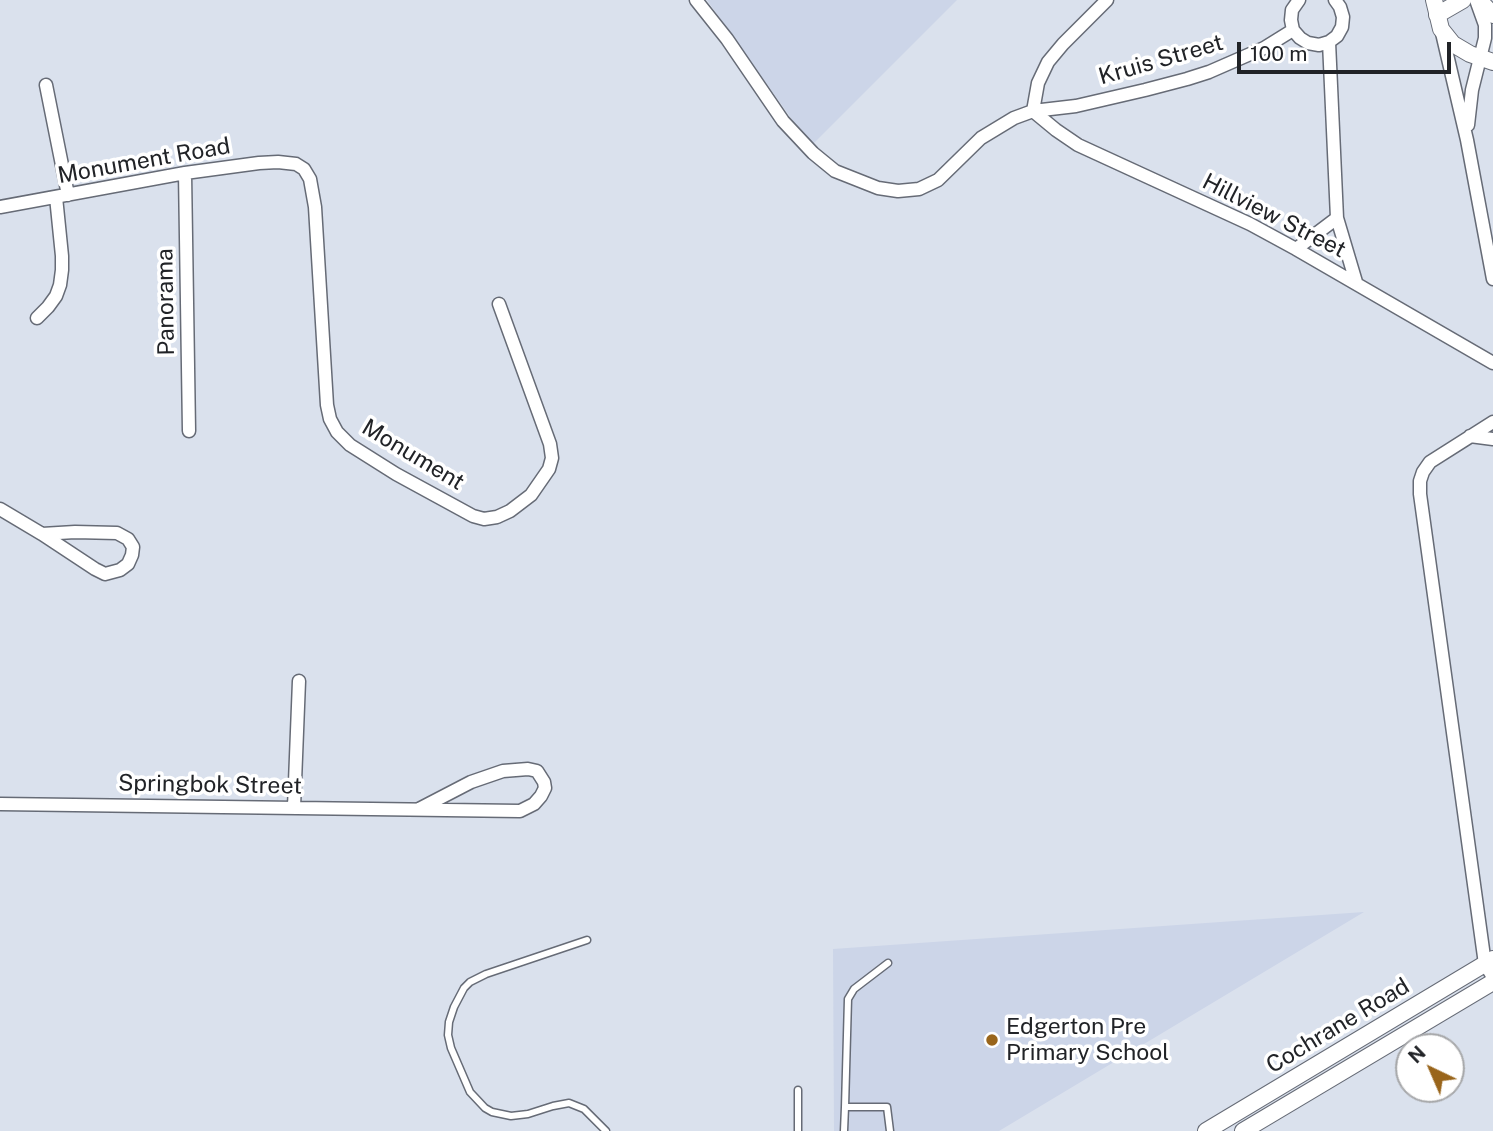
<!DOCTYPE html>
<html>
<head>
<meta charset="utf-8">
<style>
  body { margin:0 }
  #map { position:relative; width:1493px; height:1131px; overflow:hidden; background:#dae1ed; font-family:"Public Sans",sans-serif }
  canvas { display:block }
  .north { position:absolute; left:1395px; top:1033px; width:70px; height:70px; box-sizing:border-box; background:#fff; border:2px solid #a6a7a9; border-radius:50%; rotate:316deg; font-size:19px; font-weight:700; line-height:28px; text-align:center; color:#212327 }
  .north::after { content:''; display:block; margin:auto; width:24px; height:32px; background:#99651b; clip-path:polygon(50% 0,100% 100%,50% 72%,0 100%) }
  .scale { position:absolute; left:1237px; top:42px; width:214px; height:32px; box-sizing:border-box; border:4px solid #212327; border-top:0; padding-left:9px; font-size:21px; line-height:24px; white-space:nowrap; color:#212327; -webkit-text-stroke:5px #fff; paint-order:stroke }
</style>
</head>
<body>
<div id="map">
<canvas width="1493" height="1131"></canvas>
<div class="north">N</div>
<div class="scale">100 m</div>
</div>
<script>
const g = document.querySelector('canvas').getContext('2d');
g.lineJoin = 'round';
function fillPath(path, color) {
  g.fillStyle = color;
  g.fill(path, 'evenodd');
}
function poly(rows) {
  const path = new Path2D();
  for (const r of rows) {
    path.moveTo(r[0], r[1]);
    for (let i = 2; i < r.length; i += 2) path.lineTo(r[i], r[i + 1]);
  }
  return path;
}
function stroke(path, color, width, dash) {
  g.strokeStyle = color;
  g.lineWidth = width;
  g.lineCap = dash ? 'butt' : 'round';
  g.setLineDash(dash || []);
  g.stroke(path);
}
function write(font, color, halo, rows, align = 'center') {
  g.font = font + ' "Public Sans",sans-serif';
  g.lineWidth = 7;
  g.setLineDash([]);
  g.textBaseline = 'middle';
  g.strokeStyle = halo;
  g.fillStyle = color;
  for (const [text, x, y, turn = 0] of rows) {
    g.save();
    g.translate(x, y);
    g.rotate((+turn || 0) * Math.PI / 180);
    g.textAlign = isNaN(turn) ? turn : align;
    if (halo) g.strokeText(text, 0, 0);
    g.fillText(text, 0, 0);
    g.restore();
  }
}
fillPath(poly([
  [707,0,957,0,811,146],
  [1364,912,999,1131,834,1131,833,949]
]), '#ccd5e8');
const service = poly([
  [587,940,486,974,470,982,464,988,454,1007,449,1022,448,1035,451,1048,470,1092,485,1108,492,1112,511,1116,528,1114,553,1106,569,1103,584,1109,606,1131],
  [798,1090,798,1131],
  [845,1107,848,999,854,989,888,963],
  [844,1131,845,1107,887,1107,890,1131]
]);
const minor = poly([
  [696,0,727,39,783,121,813,153,835,171,878,188,898,191,919,189,938,180,981,138,1014,118,1033,111,1076,106,1145,90,1187,79,1209,72,1264,48,1293,30],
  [1299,0,1292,10,1291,20,1293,30,1300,38,1308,43,1319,45,1329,42,1337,36,1342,27,1343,17,1340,7,1335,0],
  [1442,33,1467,140,1493,279],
  [1329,42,1337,218,1356,282],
  [46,85,68,195],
  [1033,111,1056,130,1078,145,1250,224,1296,249,1493,363],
  [1033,111,1038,83,1048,62,1063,44,1107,0],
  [1468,125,1472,90,1485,38,1485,25,1476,0],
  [185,173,189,431],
  [0,207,185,173,259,163,278,162,296,164,304,169,310,179,315,207,327,405,330,419,337,432,350,445,396,474,473,516,484,519,497,517,510,511,531,495,549,469,552,458,550,444,499,304],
  [1296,249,1337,218],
  [37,318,48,307,56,296,60,285,62,270,62,256,56,197],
  [1493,422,1430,462,1423,472,1420,481,1420,494,1485,964,1493,977],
  [1470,436,1493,439],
  [0,509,42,534,95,569,105,574,120,570,128,564,132,555,133,547,128,539,117,533,75,532,42,534],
  [0,804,520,811,534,804,541,796,545,788,544,782,537,771,528,769,503,771,471,782,419,809],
  [294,807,299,681]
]);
const tertiary = poly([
  [1434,0,1441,29,1453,44,1470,54,1493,62],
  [1479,0,1493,15],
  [1437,15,1463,0],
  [1206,1131,1493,959],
  [1243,1131,1493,982]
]);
stroke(service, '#666b76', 9);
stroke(minor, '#666b76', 15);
stroke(tertiary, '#666b76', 18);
stroke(service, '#fff', 6);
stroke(minor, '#fff', 12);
stroke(tertiary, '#fff', 16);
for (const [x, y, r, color] of [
  [992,1040,7,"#99651b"]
]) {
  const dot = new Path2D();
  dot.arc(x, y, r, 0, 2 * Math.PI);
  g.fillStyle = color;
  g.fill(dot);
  stroke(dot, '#fff', 2.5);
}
write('23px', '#212327', '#fff', [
  ["Kruis Street",1161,60,-16],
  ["Monument Road",144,161,-10],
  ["Hillview Street",1274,216,27],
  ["Panorama",166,302,-91],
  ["Monument",413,455,31],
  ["Springbok Street",210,785,1],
  ["Cochrane Road",1338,1026,-31]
]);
write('23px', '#212327', '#fff', [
  ["Edgerton Pre",1006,1027],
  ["Primary School",1006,1053]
], 'left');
</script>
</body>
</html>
